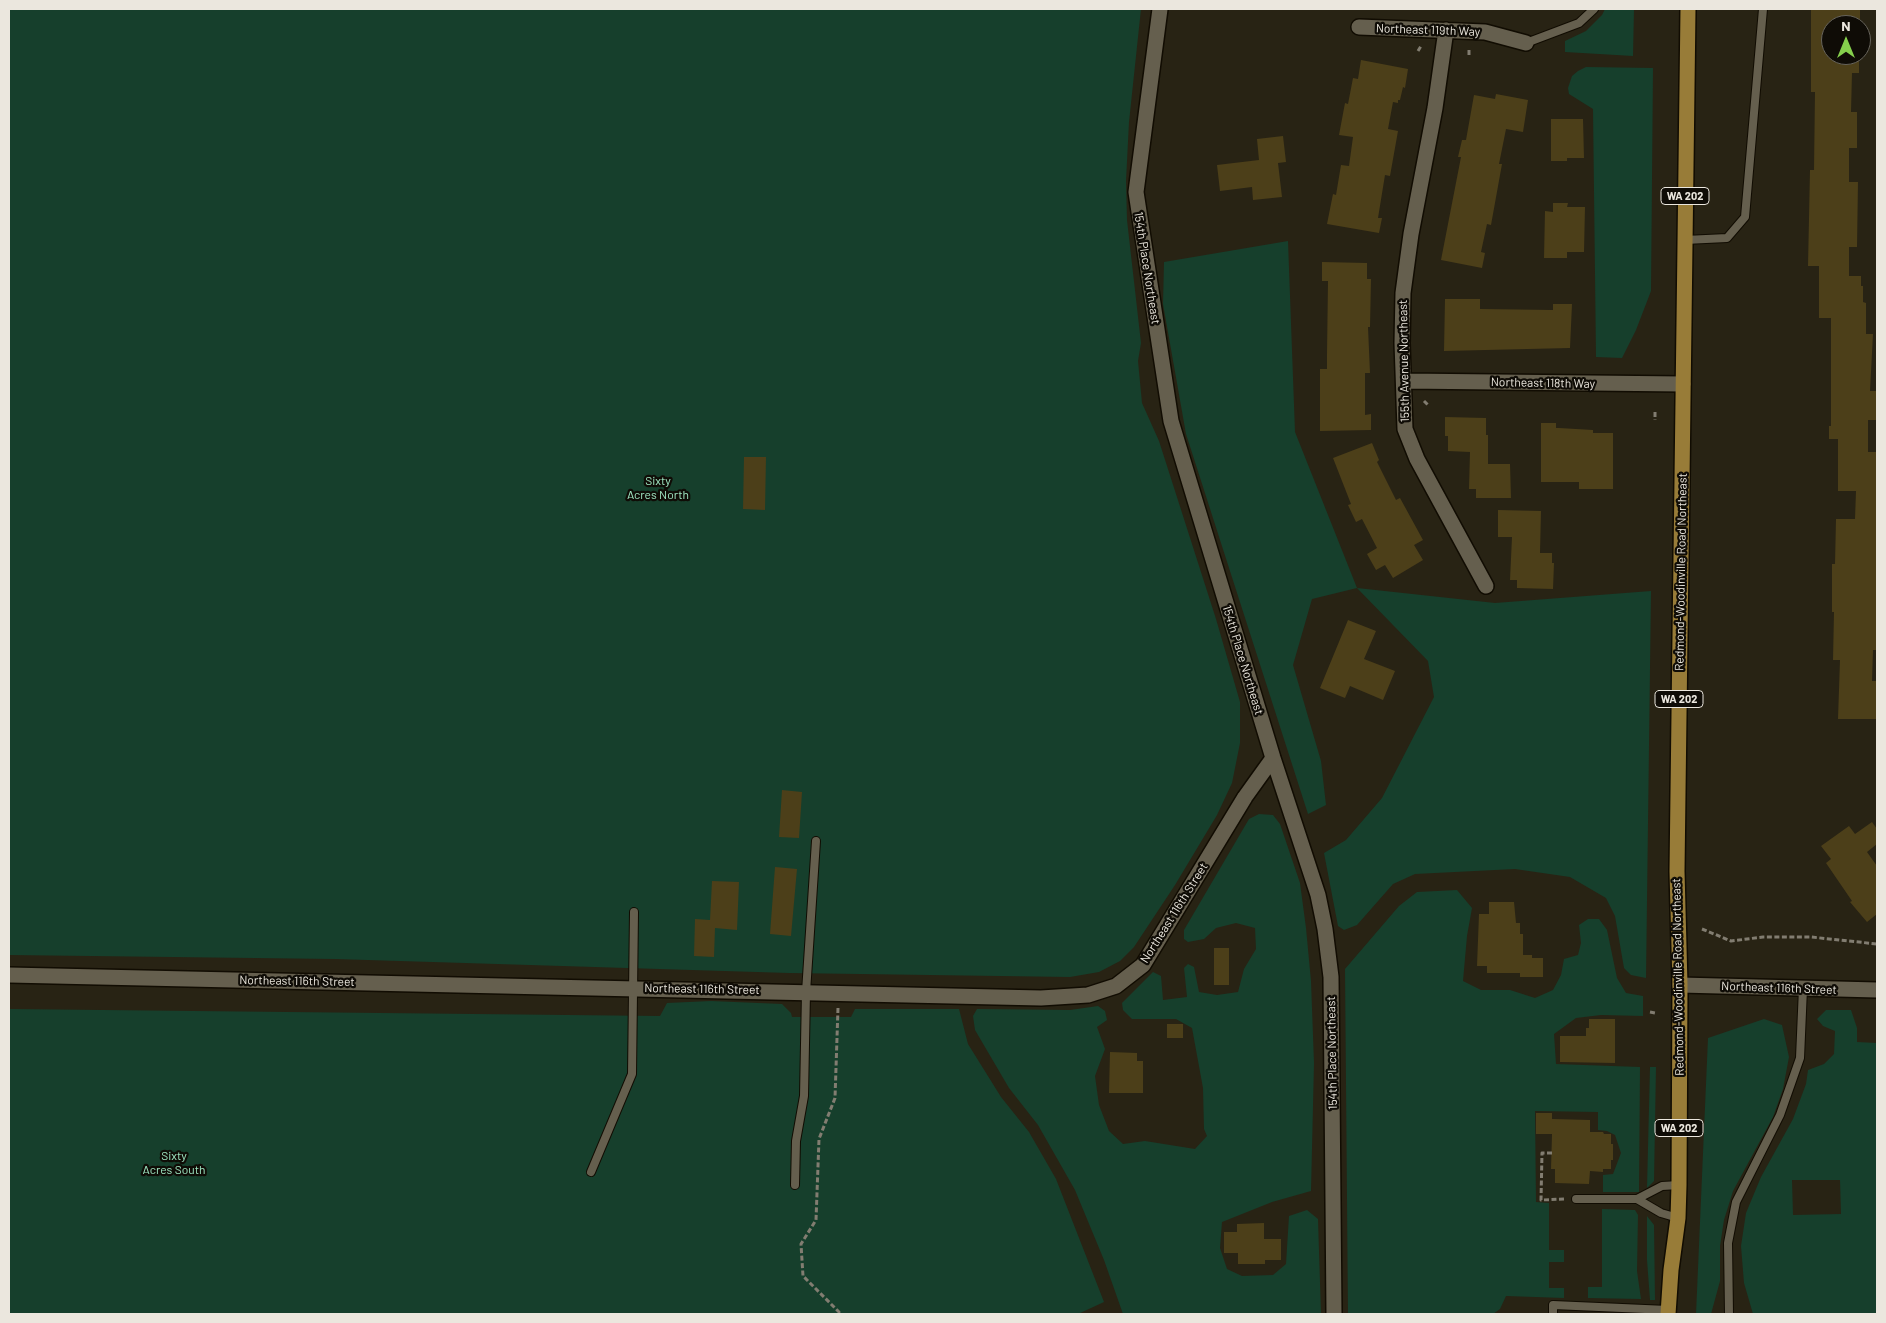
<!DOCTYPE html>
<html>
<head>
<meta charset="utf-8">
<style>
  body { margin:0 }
  #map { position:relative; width:1886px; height:1323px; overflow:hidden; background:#282314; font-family:Barlow,sans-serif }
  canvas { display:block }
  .frame { position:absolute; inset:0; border:10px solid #ebe7de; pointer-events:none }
  .north { position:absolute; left:1821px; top:15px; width:50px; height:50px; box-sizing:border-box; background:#0f0c06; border:1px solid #67645c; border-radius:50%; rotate:0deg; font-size:14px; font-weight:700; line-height:20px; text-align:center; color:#ebe7de }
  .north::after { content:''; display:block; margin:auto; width:18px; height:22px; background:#85cf4c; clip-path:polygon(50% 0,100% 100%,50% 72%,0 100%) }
</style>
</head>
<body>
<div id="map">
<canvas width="1886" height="1323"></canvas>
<div class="frame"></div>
<div class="north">N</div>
</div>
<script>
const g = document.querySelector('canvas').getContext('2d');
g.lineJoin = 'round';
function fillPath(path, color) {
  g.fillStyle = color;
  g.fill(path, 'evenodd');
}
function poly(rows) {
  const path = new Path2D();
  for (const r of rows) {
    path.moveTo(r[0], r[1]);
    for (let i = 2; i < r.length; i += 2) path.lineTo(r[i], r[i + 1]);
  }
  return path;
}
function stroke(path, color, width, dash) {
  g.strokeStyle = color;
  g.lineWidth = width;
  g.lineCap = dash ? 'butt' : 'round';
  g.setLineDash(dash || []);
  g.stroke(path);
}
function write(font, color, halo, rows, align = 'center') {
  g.font = font + ' Barlow,sans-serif';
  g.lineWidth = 4.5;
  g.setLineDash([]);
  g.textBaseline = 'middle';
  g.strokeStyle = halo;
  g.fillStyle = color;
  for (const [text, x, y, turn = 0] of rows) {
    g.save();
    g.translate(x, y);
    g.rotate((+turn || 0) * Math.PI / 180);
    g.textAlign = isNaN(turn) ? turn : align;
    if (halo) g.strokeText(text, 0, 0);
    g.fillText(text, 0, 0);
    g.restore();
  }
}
fillPath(poly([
  [9,9,1141,9,1129,122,1126,181,1127,220,1141,343,1138,361,1142,403,1159,441,1216,619,1240,702,1240,743,1232,783,1217,815,1175,885,1134,947,1120,961,1099,972,1070,977,789,973,335,959,9,955],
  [1605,9,1634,9,1633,56,1565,52,1565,41,1586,31,1602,15],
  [1586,67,1653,68,1651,291,1636,330,1622,358,1596,357,1593,109,1569,94,1568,88,1572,76,1578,71],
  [1288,241,1295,432,1357,588,1495,603,1651,591,1646,978,1631,975,1624,968,1615,916,1606,898,1570,877,1515,869,1415,874,1393,884,1357,925,1344,930,1338,926,1324,853,1346,840,1382,798,1434,697,1428,661,1357,588,1312,599,1293,665,1321,761,1326,805,1308,814,1186,434,1163,304,1164,262],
  [1259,814,1273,815,1280,824,1300,883,1306,928,1311,981,1314,1063,1311,1191,1272,1202,1222,1222,1220,1248,1227,1269,1242,1276,1273,1275,1286,1264,1289,1216,1307,1210,1318,1219,1321,1314,1123,1314,1104,1260,1075,1190,1038,1125,1009,1088,975,1030,973,1016,977,1009,1070,1010,1098,1006,1105,1011,1107,1020,1097,1027,1105,1049,1095,1076,1099,1105,1109,1131,1123,1144,1145,1141,1195,1149,1207,1136,1204,1129,1203,1088,1192,1028,1176,1019,1132,1019,1123,1010,1122,1003,1153,972,1161,976,1163,1000,1187,997,1184,968,1188,964,1194,967,1199,992,1217,995,1238,992,1244,969,1256,949,1255,928,1236,923,1216,928,1204,939,1188,942,1184,939,1184,930,1249,819],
  [1457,890,1472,908,1467,936,1463,981,1481,990,1510,990,1535,998,1553,990,1561,975,1564,959,1578,955,1581,943,1579,925,1588,919,1599,919,1607,930,1617,978,1626,993,1643,996,1643,1016,1601,1015,1576,1018,1554,1034,1556,1064,1640,1067,1639,1192,1603,1192,1603,1175,1613,1174,1621,1153,1615,1135,1607,1131,1598,1130,1598,1112,1535,1111,1536,1202,1549,1203,1549,1250,1564,1250,1564,1262,1549,1262,1549,1288,1564,1288,1564,1298,1506,1296,1500,1309,1493,1314,1348,1314,1345,969,1399,906,1417,892],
  [711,1001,782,1004,791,1013,792,1017,851,1017,855,1009,959,1009,968,1044,1001,1097,1029,1132,1056,1179,1104,1302,1078,1314,9,1314,9,1009,660,1016,667,1003],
  [1826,1010,1851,1010,1857,1028,1857,1042,1877,1043,1877,1314,1753,1314,1744,1283,1741,1246,1746,1213,1761,1177,1793,1119,1806,1084,1808,1070,1824,1064,1834,1054,1835,1031,1823,1026,1817,1019],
  [1792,1180,1840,1180,1841,1214,1793,1215],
  [1764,1019,1782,1025,1789,1057,1783,1089,1773,1117,1733,1191,1724,1220,1720,1246,1720,1281,1711,1314,1696,1314,1708,1038],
  [1650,1067,1656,1067,1654,1181,1647,1188],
  [1602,1209,1635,1210,1638,1215,1637,1271,1641,1299,1588,1298,1588,1287,1602,1287],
  [1647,1216,1654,1225,1655,1300,1650,1300,1647,1260]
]), '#163f2c');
fillPath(poly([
  [1811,9,1860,9,1860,25,1831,25,1831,55,1859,55,1859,73,1852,73,1851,112,1857,112,1857,148,1849,148,1849,182,1858,182,1857,247,1849,247,1849,276,1861,276,1861,286,1863,286,1863,302,1866,303,1866,334,1873,334,1870,391,1877,391,1877,420,1868,420,1868,452,1877,452,1877,650,1873,650,1872,681,1877,681,1877,719,1838,719,1840,660,1833,660,1834,612,1832,612,1832,564,1835,564,1836,519,1855,519,1856,491,1838,491,1838,439,1829,439,1829,426,1831,426,1831,318,1819,318,1819,266,1808,266,1810,170,1814,170,1815,92,1811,92],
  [1361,60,1408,69,1405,88,1403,87,1400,100,1398,100,1398,103,1393,102,1388,129,1398,131,1390,176,1385,175,1378,218,1382,218,1379,233,1327,224,1333,194,1336,195,1341,165,1349,166,1353,137,1339,135,1345,103,1348,104,1353,78,1358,79],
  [1496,94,1528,100,1523,132,1506,129,1499,164,1502,164,1491,225,1487,224,1481,252,1485,253,1482,268,1441,260,1461,157,1458,157,1462,140,1466,140,1474,95,1495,99],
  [1551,119,1583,119,1584,158,1567,158,1567,161,1551,161],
  [1283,136,1286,162,1278,163,1282,197,1253,200,1252,187,1220,191,1217,165,1259,160,1257,139],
  [1553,203,1568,203,1567,207,1585,207,1584,252,1567,252,1567,258,1544,258,1545,211,1553,212],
  [1322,262,1367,263,1367,279,1371,279,1370,327,1368,327,1370,373,1365,373,1365,415,1371,414,1371,430,1320,431,1320,369,1327,369,1327,354,1328,281,1322,281],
  [1445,299,1480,299,1480,309,1553,310,1553,304,1572,304,1570,348,1444,351],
  [1445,417,1486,418,1486,435,1488,435,1488,464,1510,464,1511,498,1476,498,1476,489,1469,489,1470,452,1448,451,1448,436,1445,436],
  [1541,423,1556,423,1556,428,1559,428,1593,430,1593,433,1613,433,1613,489,1579,489,1579,482,1541,482],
  [1372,443,1379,460,1377,462,1396,500,1400,498,1423,540,1414,545,1423,560,1393,578,1385,565,1376,570,1367,554,1377,548,1362,519,1356,522,1348,505,1351,504,1333,458],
  [744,457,766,457,765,510,743,509],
  [1498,510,1541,511,1540,553,1552,553,1552,563,1554,563,1553,589,1517,588,1517,580,1510,580,1512,537,1498,537],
  [1348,620,1376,631,1364,659,1395,671,1383,700,1350,686,1345,698,1320,688],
  [782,790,802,792,799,838,779,837],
  [1872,822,1877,829,1877,844,1867,852,1877,866,1877,914,1867,922,1850,902,1852,901,1826,863,1831,859,1821,846,1849,826,1855,834],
  [775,867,797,869,791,936,770,934],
  [712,881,739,882,737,930,715,928,714,957,694,956,695,919,710,920],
  [1489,902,1514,902,1516,923,1520,923,1520,934,1523,934,1523,955,1532,955,1532,958,1543,958,1543,977,1520,977,1520,973,1487,973,1487,966,1477,966,1479,914,1489,914],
  [1214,948,1229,948,1229,985,1214,985],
  [1589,1019,1615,1019,1615,1063,1560,1062,1560,1036,1586,1036,1586,1028,1589,1028],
  [1167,1024,1183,1024,1183,1038,1167,1038],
  [1110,1052,1137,1053,1137,1061,1143,1061,1143,1093,1109,1093],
  [1536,1113,1552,1113,1552,1119,1590,1120,1590,1132,1603,1132,1604,1134,1611,1134,1611,1144,1613,1144,1613,1160,1611,1160,1611,1169,1603,1169,1603,1172,1590,1171,1589,1184,1555,1183,1555,1169,1551,1169,1552,1134,1536,1134],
  [1264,1223,1264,1239,1281,1239,1281,1260,1265,1260,1265,1264,1238,1264,1238,1253,1224,1253,1224,1232,1237,1232,1237,1224]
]), '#4c3f19');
const lane = poly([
  [1526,43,1579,23,1594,9],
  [1685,240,1727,238,1745,217,1763,9],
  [591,1172,632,1074,634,912],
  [795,1185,796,1141,804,1096,806,992,816,841],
  [1576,1199,1637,1199,1662,1186,1679,1185],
  [1637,1199,1661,1213,1678,1218],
  [1553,1314,1553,1305,1668,1310],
  [1729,1314,1728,1243,1736,1202,1780,1115,1800,1058,1803,988]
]);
const street = poly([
  [1160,9,1136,192,1171,421,1273,758,1318,895,1325,929,1331,977,1334,1314],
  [1359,27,1485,32,1526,43],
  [1446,30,1435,108,1411,234,1403,293,1402,343,1405,429,1417,459,1486,586],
  [1404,381,1683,384],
  [9,975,1041,998,1088,995,1116,986,1143,965,1245,797,1273,758]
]);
const secondary = poly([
  [1680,985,1877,990]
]);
const primary = poly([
  [1668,1314,1671,1270,1678,1218,1679,1185,1680,985,1677,871,1688,9]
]);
stroke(lane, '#110c02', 10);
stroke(street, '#110c02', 18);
stroke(secondary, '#110c02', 18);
stroke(primary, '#110c02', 18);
stroke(poly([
  [1469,50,1469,57],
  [1418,51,1421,46],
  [1424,401,1429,406],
  [1655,412,1655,420],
  [1702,929,1731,941,1763,937,1811,937,1877,944],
  [838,1008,835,1098,819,1139,816,1220,801,1244,803,1276,839,1312,838,1314],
  [1650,1012,1655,1013],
  [1552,1153,1542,1153,1541,1200,1565,1199]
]), '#827d71', 3, [5, 2.5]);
stroke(lane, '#655f4e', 8);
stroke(street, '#655f4e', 15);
stroke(secondary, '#655f4e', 15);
stroke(primary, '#987c38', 15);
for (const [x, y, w] of [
  [1685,196,48],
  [1679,699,48],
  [1679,1128,48]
]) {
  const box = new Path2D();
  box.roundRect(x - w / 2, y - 8.5, w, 17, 4);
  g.fillStyle = '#0f0c06';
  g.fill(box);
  stroke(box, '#ebe7de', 1);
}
write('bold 11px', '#ebe7de', null, [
  ["WA 202",1685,196],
  ["WA 202",1679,699],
  ["WA 202",1679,1128]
]);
write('12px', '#ebe7de', '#0f0c06', [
  ["Northeast 119th Way",1428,30,2],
  ["154th Place Northeast",1147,268,81],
  ["155th Avenue Northeast",1404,361,-91],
  ["Northeast 118th Way",1543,383,1],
  ["Redmond-Woodinville Road Northeast",1681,572,-89],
  ["154th Place Northeast",1243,660,73],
  ["Northeast 116th Street",1174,913,-58],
  ["Redmond-Woodinville Road Northeast",1678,977,-91],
  ["Northeast 116th Street",297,981,1],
  ["Northeast 116th Street",1779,988,2],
  ["Northeast 116th Street",702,989,1],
  ["154th Place Northeast",1332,1053,-91]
]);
write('12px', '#9fe6c2', '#0f0c06', [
  ["Sixty",658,481],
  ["Acres North",658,495],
  ["Sixty",174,1156],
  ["Acres South",174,1170]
]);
</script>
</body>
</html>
